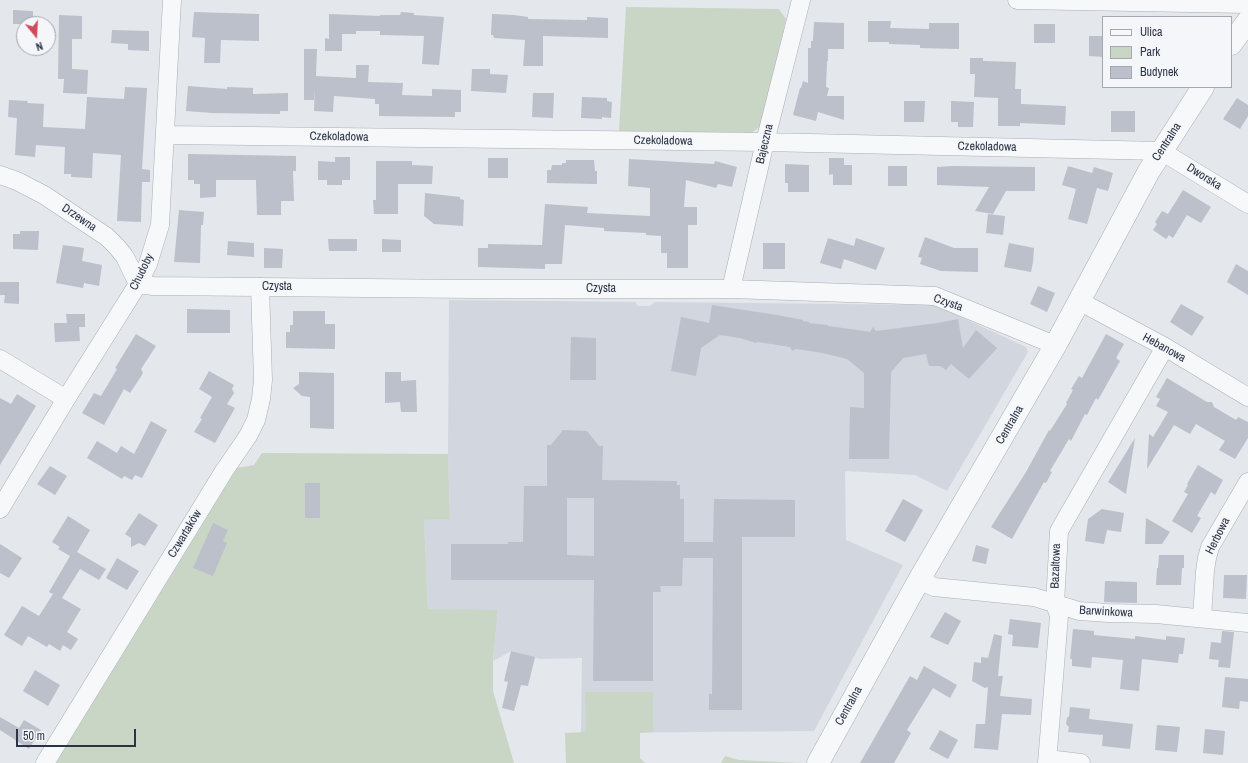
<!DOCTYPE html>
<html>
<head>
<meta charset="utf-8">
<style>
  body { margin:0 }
  #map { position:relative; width:1248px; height:763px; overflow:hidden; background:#e4e7ec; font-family:"Archivo Narrow",sans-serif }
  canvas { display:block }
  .legend { position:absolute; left:1102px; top:16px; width:130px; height:72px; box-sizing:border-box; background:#f4f6f9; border:1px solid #a4a8b1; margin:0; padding:5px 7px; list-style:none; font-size:12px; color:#2b3445 }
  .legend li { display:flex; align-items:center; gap:8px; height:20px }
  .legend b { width:20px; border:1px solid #a4a8b1 }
  .north { position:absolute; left:16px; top:16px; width:40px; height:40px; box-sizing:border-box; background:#f4f6f9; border:1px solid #a4a8b1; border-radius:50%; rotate:162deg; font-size:11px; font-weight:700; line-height:16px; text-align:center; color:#2b3445 }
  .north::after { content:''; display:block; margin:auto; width:14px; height:18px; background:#d1495b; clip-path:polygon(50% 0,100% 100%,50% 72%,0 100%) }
  .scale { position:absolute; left:16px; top:729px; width:120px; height:18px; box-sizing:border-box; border:2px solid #2b3445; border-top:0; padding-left:5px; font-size:12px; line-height:14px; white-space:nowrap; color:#2b3445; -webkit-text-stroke:3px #f4f6f9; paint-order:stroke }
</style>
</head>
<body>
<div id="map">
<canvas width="1248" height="763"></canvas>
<ul class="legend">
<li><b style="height:5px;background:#f7f8fa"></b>Ulica</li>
<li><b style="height:11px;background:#c9d6c5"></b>Park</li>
<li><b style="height:11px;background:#bbc0ca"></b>Budynek</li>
</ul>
<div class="north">N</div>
<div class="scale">50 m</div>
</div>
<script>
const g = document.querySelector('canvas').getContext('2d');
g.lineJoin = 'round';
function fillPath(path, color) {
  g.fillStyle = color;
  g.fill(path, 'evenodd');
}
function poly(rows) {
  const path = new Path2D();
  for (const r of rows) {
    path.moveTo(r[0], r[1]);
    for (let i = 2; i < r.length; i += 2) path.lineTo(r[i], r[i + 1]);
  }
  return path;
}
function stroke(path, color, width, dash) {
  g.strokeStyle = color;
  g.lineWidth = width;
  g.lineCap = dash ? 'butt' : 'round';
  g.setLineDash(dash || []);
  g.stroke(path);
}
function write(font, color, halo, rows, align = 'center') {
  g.font = font + ' "Archivo Narrow",sans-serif';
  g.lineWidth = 3;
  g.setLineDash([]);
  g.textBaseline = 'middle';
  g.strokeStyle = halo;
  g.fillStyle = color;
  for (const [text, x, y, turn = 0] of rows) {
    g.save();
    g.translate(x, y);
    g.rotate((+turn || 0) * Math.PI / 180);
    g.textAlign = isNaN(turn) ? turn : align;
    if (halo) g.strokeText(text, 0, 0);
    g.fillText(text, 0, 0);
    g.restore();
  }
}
fillPath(poly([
  [449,300,635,302,638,306,650,306,655,302,935,305,1026,347,1028,352,947,491,915,475,845,471,846,540,903,565,814,731,581,733,582,658,541,659,511,651,493,661,498,611,428,609,424,520,450,519,448,454]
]), '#d2d6de');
fillPath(poly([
  [626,7,779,9,786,19,761,126,751,133,619,131],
  [262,453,448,454,450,519,424,520,428,609,498,610,493,661,493,691,514,763,56,763,237,468,254,465],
  [585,692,653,692,653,732,640,733,640,758,645,763,566,763,565,733,586,732],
  [725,756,739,760,801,763,721,763]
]), '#c9d6c5');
fillPath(poly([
  [13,10,33,11,33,24,13,24],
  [194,12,259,14,259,41,221,40,220,63,204,63,205,38,192,37],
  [401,12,414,13,414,15,444,17,439,65,422,64,424,36,380,35,380,31,356,31,356,34,342,34,342,51,325,51,325,38,329,39,329,14,380,16,380,15,400,15],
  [492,14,514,15,528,17,528,19,587,20,587,17,608,18,608,38,543,36,543,66,523,66,525,40,494,38,493,35,491,35],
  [59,15,82,16,82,39,72,39,72,69,88,70,87,94,63,93,64,79,58,79],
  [868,21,891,21,890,28,929,29,929,23,959,23,959,49,920,48,920,45,889,44,889,42,868,42],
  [814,22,844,23,844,49,828,49,828,61,827,61,826,87,829,88,827,96,844,96,844,120,818,112,816,121,793,115,800,88,801,88,803,81,808,83,808,48,811,48,811,41,813,41],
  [1034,24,1055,24,1055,43,1034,43],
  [112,30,149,31,149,51,128,50,128,44,111,43],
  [1089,36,1103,36,1103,57,1089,56],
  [304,49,317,49,316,76,356,78,356,65,369,65,368,82,403,83,402,95,432,96,432,89,461,90,461,112,455,112,455,117,379,116,379,104,375,104,375,99,334,96,333,112,314,111,315,86,314,100,304,100],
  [970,58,983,58,983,61,1016,62,1015,89,1021,89,1021,104,1066,106,1065,125,1020,123,1020,126,998,126,998,98,974,97,975,74,970,74],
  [472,69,490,69,490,74,508,75,506,93,471,91],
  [188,86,227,89,227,87,253,88,253,94,288,93,288,111,280,111,280,114,212,113,186,111],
  [125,87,147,88,142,169,150,170,150,182,142,182,141,222,117,221,121,155,93,153,92,178,71,177,71,174,64,174,65,147,36,145,35,157,15,155,17,118,8,117,9,100,28,101,27,103,44,104,43,127,85,129,87,97,124,99],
  [533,93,554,93,553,118,532,117],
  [582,97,607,98,607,101,612,102,611,118,602,117,602,119,581,118],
  [1237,98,1248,105,1248,116,1240,129,1223,119],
  [904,101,925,101,924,122,904,122],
  [951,101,974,102,973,127,958,127,958,122,951,122],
  [1111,111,1135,111,1135,132,1111,132],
  [188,154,296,156,296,171,293,171,294,201,281,201,281,215,257,215,256,180,216,180,216,197,200,198,200,184,194,184,194,180,188,180],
  [335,157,350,157,350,180,342,180,342,185,327,185,327,180,318,180,318,161,335,162],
  [488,158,508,158,508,178,488,178],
  [829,158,844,158,844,165,852,165,852,185,833,185,833,174,829,175],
  [629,159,714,164,715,161,737,167,732,187,718,184,716,188,686,180,684,207,697,207,697,225,688,225,688,268,667,268,667,253,661,253,661,236,646,235,646,233,604,231,604,228,565,225,562,264,545,264,545,269,478,267,478,248,488,248,488,244,542,245,545,204,588,207,587,213,650,216,650,188,628,186],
  [566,160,594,160,595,171,597,171,597,184,547,183,547,170,551,170,552,165,562,165,562,163,566,163],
  [376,161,412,161,412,165,433,166,432,184,398,184,398,214,374,214,373,200,376,200],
  [785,164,809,165,809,192,788,192,788,183,785,183],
  [888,166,907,166,907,186,888,186],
  [953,166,1035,167,1035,191,1006,191,993,214,975,211,989,187,937,185,937,167],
  [1068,166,1092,173,1094,167,1113,173,1108,191,1097,188,1087,224,1068,219,1076,189,1062,185],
  [1183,190,1211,207,1201,223,1187,215,1173,238,1169,235,1166,239,1153,230,1157,224,1155,222,1162,211,1168,214],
  [425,193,460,197,460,199,464,200,463,226,434,224,424,216],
  [179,210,204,212,203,225,201,225,200,263,174,262],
  [988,214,1005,216,1003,235,986,233],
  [20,231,39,231,38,250,13,249,13,234,20,234],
  [925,237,954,248,978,248,978,272,941,271,920,264,922,258,918,257],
  [828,238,854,246,856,238,885,248,876,270,844,259,841,269,820,263],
  [328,239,357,239,357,251,329,251],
  [382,239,401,240,401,252,382,252],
  [228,241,254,243,254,257,227,255],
  [763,243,785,243,785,269,763,269],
  [1009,243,1034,248,1033,262,1031,272,1004,267],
  [63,245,84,248,82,261,102,265,99,286,84,283,83,288,56,283],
  [264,248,283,249,282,268,264,268],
  [1236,264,1248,271,1248,295,1227,282],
  [0,282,19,282,19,304,4,303,5,295,0,295],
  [1038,286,1055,293,1047,312,1030,304],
  [1181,304,1204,317,1192,336,1170,322],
  [712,305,777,315,803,320,803,321,809,322,809,323,828,325,828,326,865,331,870,332,873,327,876,331,938,323,958,319,963,348,976,330,997,348,969,379,951,364,946,370,940,366,929,366,926,354,903,358,891,372,889,459,849,459,850,407,864,408,864,373,847,359,823,353,796,349,792,351,790,347,758,342,756,343,740,338,720,335,701,348,696,376,671,371,681,317,709,323],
  [187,309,230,310,230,333,187,333],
  [293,311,325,311,325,324,335,324,335,349,286,348,286,332,290,332,290,325,293,325],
  [66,314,85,314,85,327,79,327,80,341,55,342,54,323,67,323],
  [136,334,156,346,141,369,143,373,140,378,130,393,124,389,104,425,82,413,94,393,101,396,117,369,115,368],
  [1106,334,1124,344,1116,358,1120,361,1098,400,1096,398,1087,415,1085,414,1071,441,1069,439,1050,471,1052,472,1046,483,1044,482,1012,539,991,527,1026,472,1049,430,1050,431,1067,404,1066,403,1073,390,1071,389,1079,376,1082,378],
  [571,337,596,338,596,380,570,380],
  [209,371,234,385,232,389,234,393,227,404,235,408,215,443,194,432,202,419,200,418,212,397,199,389],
  [299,372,334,373,334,429,310,428,310,397,302,396,293,388,299,384],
  [385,372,401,372,401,381,416,380,417,412,401,412,400,402,385,403],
  [1167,378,1207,402,1212,402,1214,407,1236,420,1238,417,1248,422,1248,438,1235,459,1219,450,1225,441,1196,424,1190,434,1174,425,1147,469,1149,434,1153,437,1168,412,1156,406,1160,399,1156,397],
  [17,394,36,406,0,465,0,398,11,404],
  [151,421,167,430,142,478,135,475,132,480,124,476,122,479,87,458,97,441,117,453,121,446,134,454],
  [563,430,587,431,599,446,603,446,602,480,677,481,677,485,680,485,680,499,684,499,684,542,713,542,714,499,795,500,795,537,742,537,742,710,709,710,709,694,712,694,713,558,683,558,682,586,660,586,661,592,653,592,653,681,593,681,594,580,451,580,451,544,508,544,508,542,523,542,524,486,547,486,547,445,551,445],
  [567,498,594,498,594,556,567,555],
  [1135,438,1126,494,1108,482],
  [1198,465,1223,480,1215,495,1211,492,1197,516,1201,518,1192,533,1172,521,1188,494,1184,492,1188,485,1187,484],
  [50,466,67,476,55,495,37,484],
  [305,483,320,483,320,518,305,518],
  [903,499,923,510,905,542,885,531],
  [1102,509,1124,513,1121,532,1107,530,1104,544,1085,541,1088,519],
  [139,513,158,525,145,546,139,543,131,547,131,538,125,534],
  [68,516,90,530,77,552,106,569,99,580,80,569,62,598,81,609,67,632,78,639,71,650,63,645,60,651,49,644,47,647,28,636,22,646,4,635,22,606,39,616,53,594,49,592,70,556,58,549,60,547,52,542],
  [1146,518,1170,532,1162,544,1145,544],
  [213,523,228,530,223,541,227,543,213,576,193,568],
  [0,544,22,558,9,578,0,573],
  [976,545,989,549,986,564,972,561],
  [1159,555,1184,555,1184,568,1182,568,1181,585,1156,585,1157,568,1158,568],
  [117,558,139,571,127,590,106,578],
  [1224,575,1247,575,1246,599,1223,598],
  [1105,581,1137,582,1137,603,1104,602],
  [945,612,961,621,948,645,930,637],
  [1010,619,1041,623,1038,648,1012,646,1013,635,1008,634],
  [1073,629,1094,631,1094,635,1135,639,1135,636,1166,640,1166,636,1185,638,1183,654,1179,654,1178,663,1142,659,1139,691,1120,689,1123,660,1092,657,1091,668,1072,666,1072,659,1070,659],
  [1222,631,1234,632,1230,668,1218,667,1219,660,1209,659,1211,642,1221,643],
  [994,634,1002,636,998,676,1003,676,1000,696,1032,699,1031,715,1002,714,998,750,974,748,976,724,985,724,988,687,985,688,972,681,974,662,981,663,981,657,988,658],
  [511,651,535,657,528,686,521,685,514,711,502,708,508,682,504,681],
  [924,666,957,685,950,698,933,688,907,730,911,733,894,763,860,763,910,676,917,680],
  [35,670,60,685,48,706,23,691],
  [1225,677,1248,679,1248,702,1240,701,1239,709,1222,707],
  [1070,707,1090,709,1089,719,1133,724,1130,749,1102,746,1103,735,1068,732,1069,727,1066,724,1067,718,1069,716],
  [0,717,19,728,24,720,41,730,29,749,0,730],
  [1157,725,1180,727,1177,752,1155,750],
  [1205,729,1225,731,1223,755,1203,753],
  [940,730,958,740,948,759,929,749]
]), '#bbc0ca');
const minor = poly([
  [1017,0,1248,4],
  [165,135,765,142,1161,151,1248,204],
  [0,175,17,181,44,195,107,237,117,247,125,257,138,284,153,286,472,289,731,289,935,296,1045,341,1055,346],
  [731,289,765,142,801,0],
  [1079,301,1165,347,1248,397],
  [0,359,66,399],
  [0,509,66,399,138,284,148,264,160,225,172,0],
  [919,580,934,587,1034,597,1079,611,1108,613,1156,614,1248,623],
  [1202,618,1205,571,1207,558,1210,547,1248,482],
  [1048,759,1081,763],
  [45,763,224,471,248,436,256,420,261,399,263,380,260,287],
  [1047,763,1059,616,1055,604,1059,531,1165,347]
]);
const tertiary = poly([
  [1231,44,1248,21],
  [818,763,919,580,1055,346,1149,171,1203,87]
]);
stroke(minor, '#a9aeb7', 19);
stroke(tertiary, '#a9aeb7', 23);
stroke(minor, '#f7f8fa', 18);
stroke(tertiary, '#f7f8fa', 22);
write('12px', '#2b3445', '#f4f6f9', [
  ["Czekoladowa",339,137,1],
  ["Czekoladowa",663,141,1],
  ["Centralna",1167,142,-57],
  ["Bajeczna",765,144,-77],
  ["Czekoladowa",987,147,1],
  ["Dworska",1204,177,32],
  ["Drzewna",79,218,34],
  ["Chudoby",142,272,-64],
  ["Czysta",277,287],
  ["Czysta",601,289],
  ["Czysta",948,303,19],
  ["Hebanowa",1164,348,29],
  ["Centralna",1010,425,-60],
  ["Czwartaków",185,534,-59],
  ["Herbowa",1218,536,-63],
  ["Bazaltowa",1056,566,-88],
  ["Barwinkowa",1106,612,3],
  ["Centralna",849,706,-61]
]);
</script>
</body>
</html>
